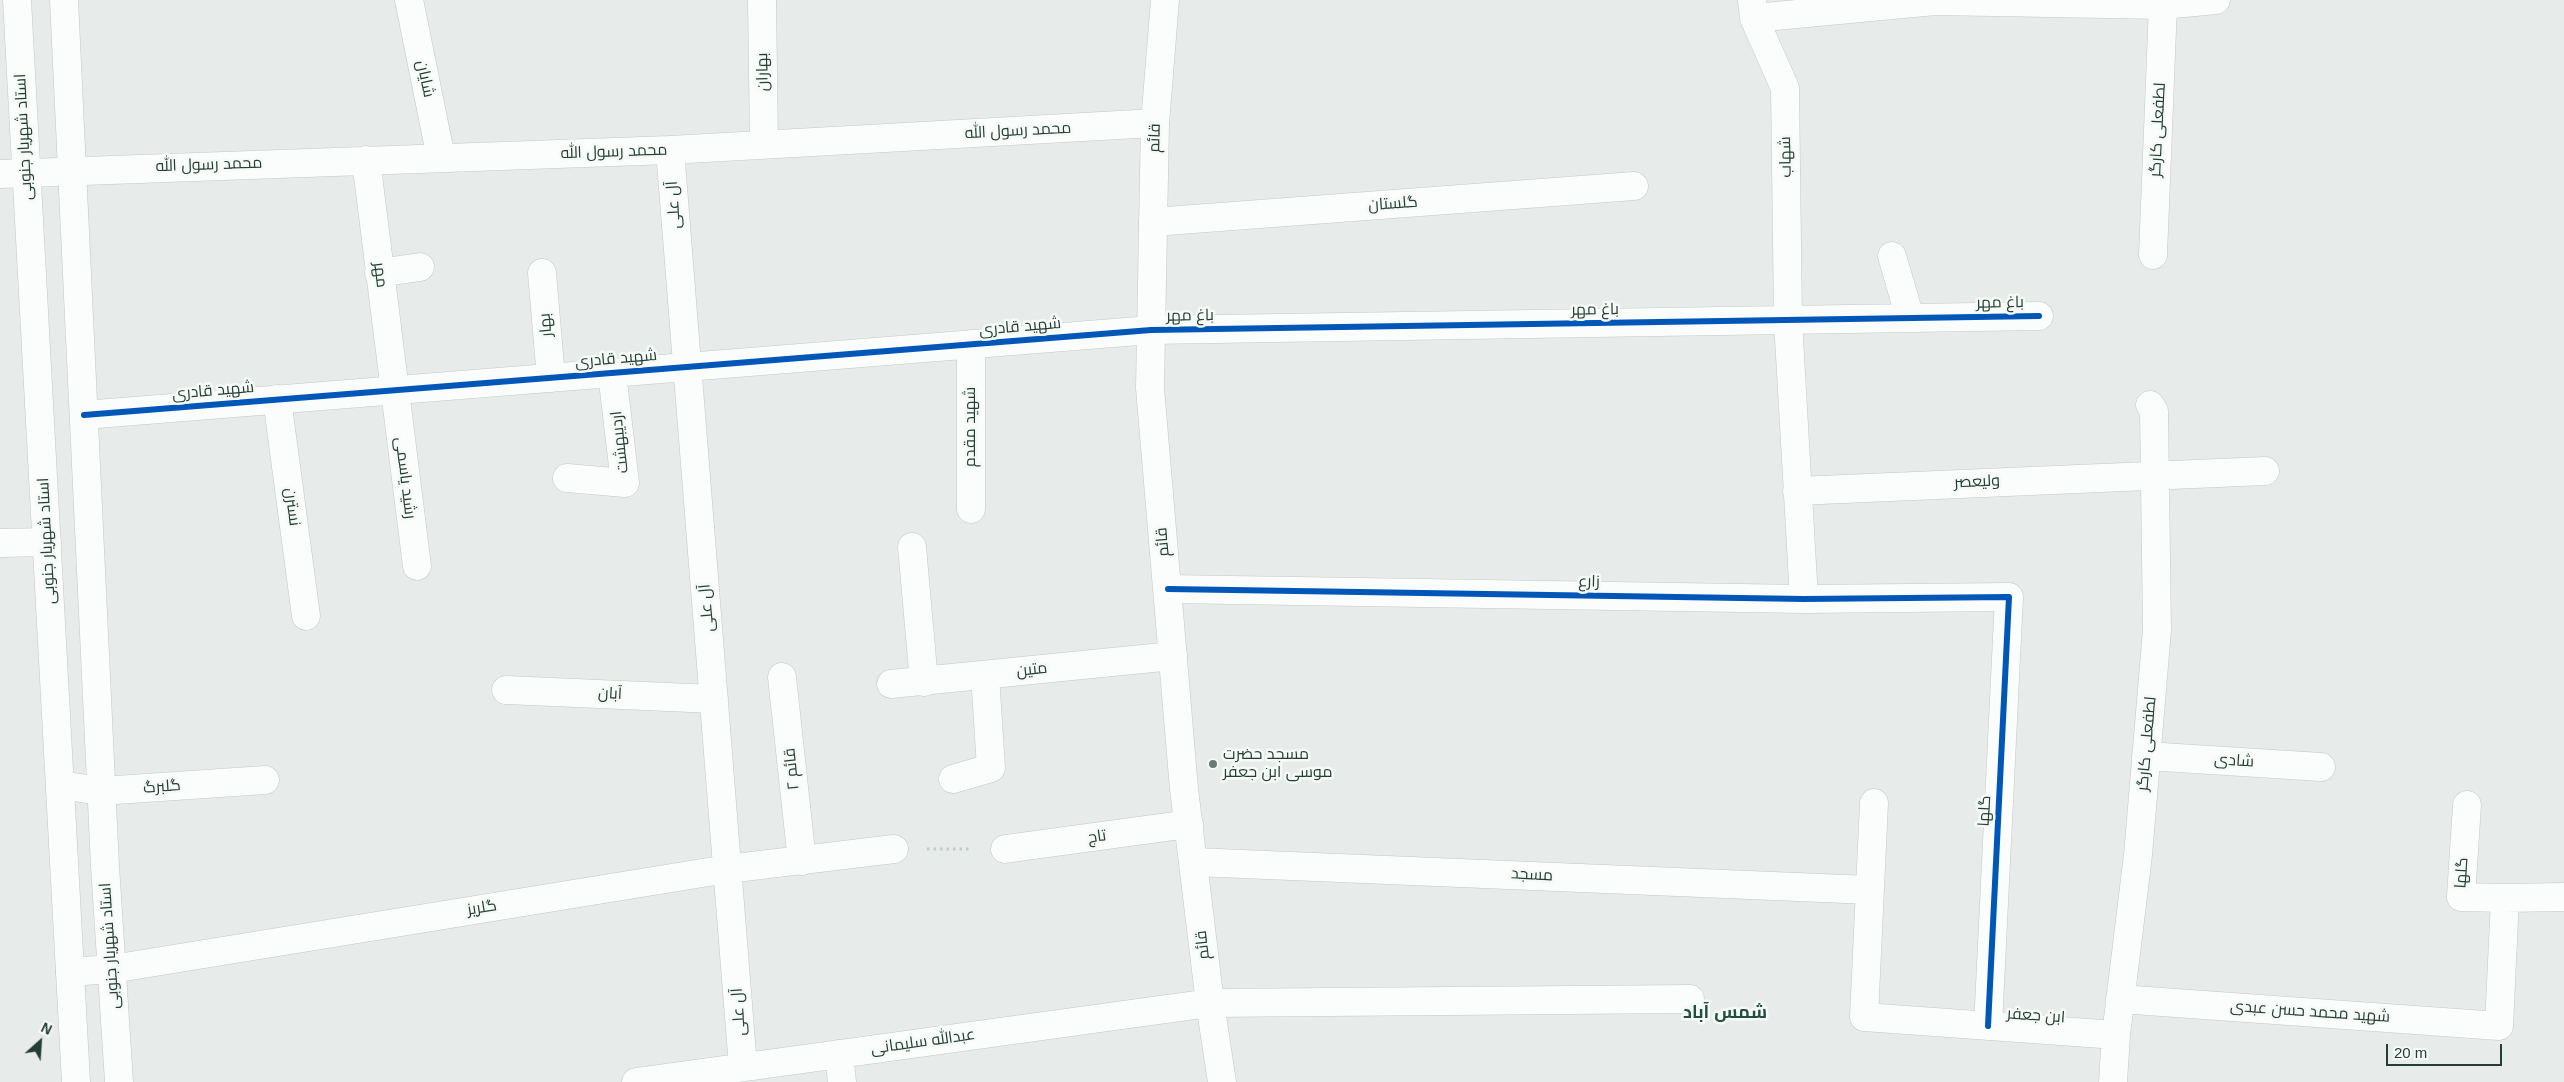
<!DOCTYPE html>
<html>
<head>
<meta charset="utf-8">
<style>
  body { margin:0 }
  #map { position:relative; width:2564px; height:1082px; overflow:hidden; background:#e7ebe9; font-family:Arial,sans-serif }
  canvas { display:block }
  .north { position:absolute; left:15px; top:1017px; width:50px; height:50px; -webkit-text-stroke:4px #f5faf7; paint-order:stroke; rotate:26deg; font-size:14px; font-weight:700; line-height:20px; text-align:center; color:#253e35 }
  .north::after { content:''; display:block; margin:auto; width:18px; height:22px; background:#253e35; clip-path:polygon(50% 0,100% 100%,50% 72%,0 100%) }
  .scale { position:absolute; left:2386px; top:1044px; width:116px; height:22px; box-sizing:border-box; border:2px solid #253e35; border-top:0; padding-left:6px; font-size:15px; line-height:18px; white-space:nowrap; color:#253e35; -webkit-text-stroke:4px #f5faf7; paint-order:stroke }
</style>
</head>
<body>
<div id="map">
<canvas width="2564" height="1082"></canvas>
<div class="north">N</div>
<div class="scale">20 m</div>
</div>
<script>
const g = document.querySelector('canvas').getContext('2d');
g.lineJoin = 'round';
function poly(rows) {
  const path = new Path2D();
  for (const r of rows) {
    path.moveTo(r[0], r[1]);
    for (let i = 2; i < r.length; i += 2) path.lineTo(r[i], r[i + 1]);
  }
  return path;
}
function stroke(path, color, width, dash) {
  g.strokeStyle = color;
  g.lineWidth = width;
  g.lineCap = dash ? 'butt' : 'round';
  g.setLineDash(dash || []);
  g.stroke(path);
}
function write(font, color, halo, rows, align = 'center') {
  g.font = font + ' Arial,Cairo,sans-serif';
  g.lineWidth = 5;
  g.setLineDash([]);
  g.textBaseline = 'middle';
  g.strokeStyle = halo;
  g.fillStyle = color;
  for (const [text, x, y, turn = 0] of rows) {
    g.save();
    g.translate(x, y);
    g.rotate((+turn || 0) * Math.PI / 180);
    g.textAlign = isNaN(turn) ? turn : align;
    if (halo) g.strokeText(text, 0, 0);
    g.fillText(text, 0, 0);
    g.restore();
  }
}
const street = poly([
  [409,0,441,158],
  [762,0,764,144],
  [1752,0,1754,18,1785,88,1788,321,1804,599],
  [1754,18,1935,1,2163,5,2216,0],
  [670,150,743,1067],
  [366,160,417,566],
  [0,174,670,150,1155,123],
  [1153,222,1634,186],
  [2153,255,2163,5],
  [1892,256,1910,318],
  [379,273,420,267],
  [542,273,551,378],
  [277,399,306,616],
  [84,415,1151,330,2039,316],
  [567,478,625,483,612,373],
  [1797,491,2265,471],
  [971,509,971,344],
  [0,543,47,542],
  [912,547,924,682],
  [1168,589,1804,599,2009,597,1988,1026],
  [782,677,802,861],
  [891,684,1173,656],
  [506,690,714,699],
  [2146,756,2321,767],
  [953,779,991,768,985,675],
  [60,785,101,791,265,780],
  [1874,803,1864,1017,2116,1035],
  [2467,805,2461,897,2505,898],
  [1005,849,1189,824],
  [1194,862,1870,890],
  [70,972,112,969,727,869,894,849],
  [2120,999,2499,1026,2505,898,2564,897],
  [839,1054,842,1082],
  [636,1082,1210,1003,1690,999],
  [2113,1082,2116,1035,2138,855,2157,630,2154,411,2150,405]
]);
const secondary = poly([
  [17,0,76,1082],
  [64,0,105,866,119,1082],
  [1165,0,1155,123,1150,388,1184,789,1210,1003,1222,1082]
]);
stroke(street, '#c4c8c6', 29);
stroke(secondary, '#c2c8c6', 29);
stroke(poly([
  [927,849,970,849]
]), '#c2cbc7', 3, [2.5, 4]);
stroke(street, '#fbfcfc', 28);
stroke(secondary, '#fbfcfc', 28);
stroke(poly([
  [84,415,1151,330,2039,316],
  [1168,589,1804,599,2009,597,1988,1026]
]), '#0057b8', 6);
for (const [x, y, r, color] of [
  [1213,764,5,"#697b74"]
]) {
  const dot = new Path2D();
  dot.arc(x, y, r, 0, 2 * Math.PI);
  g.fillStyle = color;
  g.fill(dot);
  stroke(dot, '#f5faf7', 2);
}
write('16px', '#253e35', '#f5faf7', [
  ["بهاران",763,72,-91],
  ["شایان",425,79,78],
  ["لطفعلی کارگر",2158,130,-87],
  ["محمد رسول الله",1018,131,-3],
  ["استاد شهریار جنوبی",24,137,-93],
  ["قائم",1155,138,-88],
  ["محمد رسول الله",614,152,-2],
  ["شهاب",1786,157,-91],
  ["محمد رسول الله",209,165,-2],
  ["گلستان",1393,204,-4],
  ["آل علی",674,205,-94],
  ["مهر",380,275,83],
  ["باغ مهر",2000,303,-1],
  ["باغ مهر",1595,310,-1],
  ["باغ مهر",1190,316,-1],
  ["بهار",546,325,-95],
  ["شهید قادری",1020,327,-5],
  ["شهید قادری",616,359,-5],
  ["شهید قادری",213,391,-5],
  ["شهید مقدم",971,427,-90],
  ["اردیبهشت",620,442,-96],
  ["رشید یاسمی",405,478,83],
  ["ولیعصر",1977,482,-3],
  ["نسترن",292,507,83],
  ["استاد شهریار جنوبی",47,541,-93],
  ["قائم",1163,542,-95],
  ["زارع",1589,582,1],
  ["آل علی",707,608,-95],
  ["متین",1032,670,-6],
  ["آبان",610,694,3],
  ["لطفعلی کارگر",2147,744,-85],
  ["شادی",2234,761,4],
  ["قائم ۲",792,769,-96],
  ["گلبرگ",162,787,-4],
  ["گلها",1985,811,-87],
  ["تاج",1097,837,-8],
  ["گلها",2462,873,-86],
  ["مسجد",1532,875,3],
  ["گلریز",482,908,-9],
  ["قائم",1203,945,-96],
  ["استاد شهریار جنوبی",110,946,-94],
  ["آل علی",739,1012,-94],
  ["شهید محمد حسن عبدی",2310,1012,4],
  ["ابن جعفر",2036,1016,4],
  ["عبدالله سلیمانی",923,1042,-8]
]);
write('16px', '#253e35', '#f5faf7', [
  ["مسجد حضرت",1223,755],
  ["موسی ابن جعفر",1223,773]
], 'left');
write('bold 18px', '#215040', '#f5faf7', [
  ["شمس آباد",1725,1013]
]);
</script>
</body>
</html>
